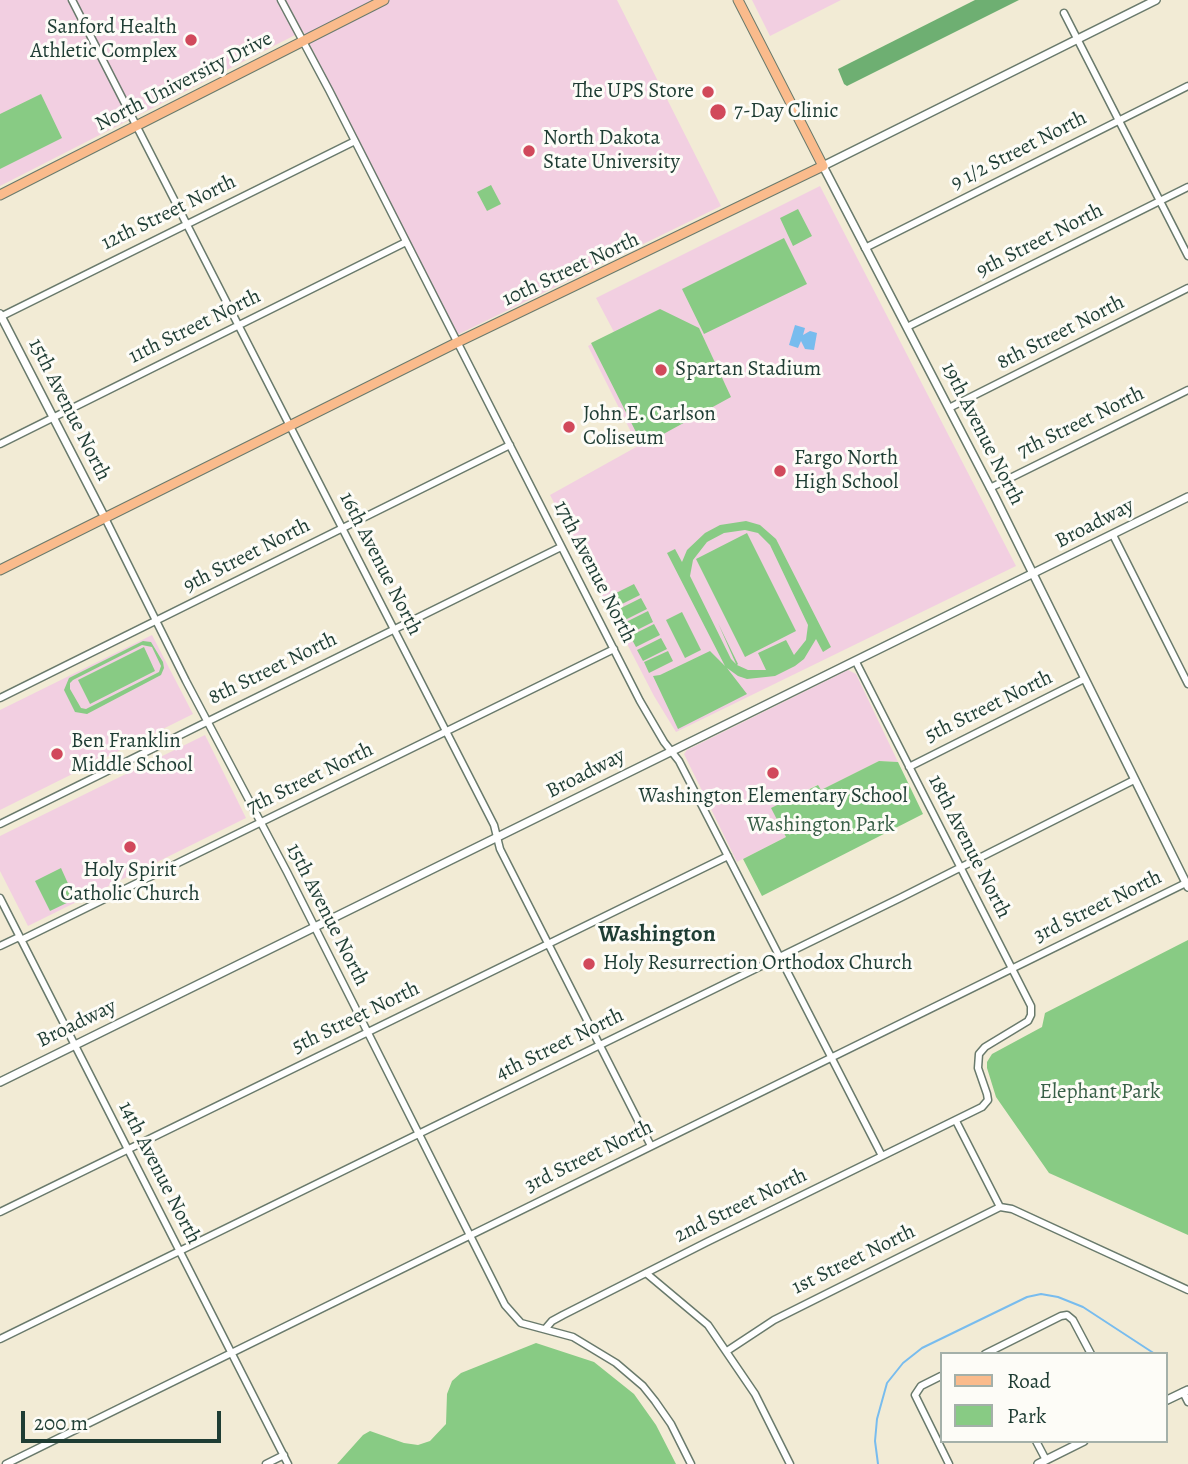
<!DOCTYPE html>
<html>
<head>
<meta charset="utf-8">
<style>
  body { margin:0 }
  #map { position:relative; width:1188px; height:1464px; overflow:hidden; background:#f2ebd5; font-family:Alegreya,serif }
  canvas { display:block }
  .legend { position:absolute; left:940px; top:1352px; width:228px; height:91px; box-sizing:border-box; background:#fdfcf7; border:2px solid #a4b0a9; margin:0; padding:9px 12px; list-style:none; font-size:21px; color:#1f3d34 }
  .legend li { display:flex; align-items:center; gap:14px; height:35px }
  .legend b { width:35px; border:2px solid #a4b0a9 }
  .scale { position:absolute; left:21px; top:1411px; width:200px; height:32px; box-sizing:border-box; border:4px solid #1f3d34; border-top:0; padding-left:9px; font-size:21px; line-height:24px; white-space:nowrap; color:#1f3d34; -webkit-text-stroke:5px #fdfcf7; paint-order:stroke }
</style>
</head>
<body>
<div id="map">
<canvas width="1188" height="1464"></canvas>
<ul class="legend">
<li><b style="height:9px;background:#fabb8c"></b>Road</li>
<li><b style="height:19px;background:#88cb84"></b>Park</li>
</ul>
<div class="scale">200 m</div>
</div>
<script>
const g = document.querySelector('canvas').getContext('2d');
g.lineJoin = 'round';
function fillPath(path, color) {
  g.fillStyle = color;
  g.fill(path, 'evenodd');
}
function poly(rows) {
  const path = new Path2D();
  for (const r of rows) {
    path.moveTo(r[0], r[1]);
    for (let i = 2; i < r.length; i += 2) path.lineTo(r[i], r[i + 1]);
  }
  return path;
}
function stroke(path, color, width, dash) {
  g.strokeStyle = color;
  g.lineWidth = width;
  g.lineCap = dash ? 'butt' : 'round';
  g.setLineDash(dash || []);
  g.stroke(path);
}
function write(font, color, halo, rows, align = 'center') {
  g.font = font + ' Alegreya,serif';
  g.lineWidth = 6;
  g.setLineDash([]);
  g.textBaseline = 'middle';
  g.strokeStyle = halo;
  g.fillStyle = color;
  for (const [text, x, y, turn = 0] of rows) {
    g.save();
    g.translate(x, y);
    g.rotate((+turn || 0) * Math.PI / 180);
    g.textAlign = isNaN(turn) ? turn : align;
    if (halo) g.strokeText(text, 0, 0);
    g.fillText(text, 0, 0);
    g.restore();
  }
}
fillPath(poly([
  [0,0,617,0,721,206,457,335,303,31,0,186],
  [752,0,841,0,770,36],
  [820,186,1016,566,676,732,654,696,550,495,638,446,588,346,614,332,596,298],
  [152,635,193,714,0,810,0,710],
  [848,670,856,674,898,762,879,761,821,790,817,785,772,808,786,837,737,862,684,754,687,750],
  [205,735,246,818,28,926,0,871,0,836]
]), '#f2cfe1');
fillPath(poly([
  [41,94,62,138,0,169,0,114],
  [491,185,501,204,487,211,477,192],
  [798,209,812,236,793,246,780,218],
  [784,238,807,284,704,334,682,289],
  [660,309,699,328,731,397,647,443,641,442,591,343],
  [746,521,760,525,776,539,831,647,823,652,816,639,804,659,795,666,775,676,747,679,738,676,727,668,747,694,678,729,653,676,660,675,710,651,725,666,667,553,675,549,682,562,687,550,705,533,720,525],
  [745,530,758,533,770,545,808,625,806,640,794,655,786,640,758,653,766,670,748,670,737,665,738,664,718,623,736,664,731,659,690,576,693,560,707,542,724,533],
  [747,533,796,631,745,657,696,559],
  [634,584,640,595,616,607,610,596],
  [641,598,647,609,623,621,617,610],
  [648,611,653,622,629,634,624,623],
  [682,612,701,650,685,658,666,620],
  [654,624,660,635,636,647,630,636],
  [661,638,667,649,643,661,637,650],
  [143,641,151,642,163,662,164,668,161,675,87,714,75,712,64,690,69,678],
  [142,645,152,647,161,666,159,672,86,709,81,708,70,689,70,683,73,680],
  [144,647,155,671,90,704,78,680],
  [668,651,673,661,649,673,644,662],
  [879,761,898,762,923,814,762,896,743,859,786,837,771,808,818,785,821,790],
  [61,868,75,899,50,911,35,881],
  [1188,940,1188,1235,1049,1173,996,1097,987,1068,987,1062,992,1054,1042,1027,1045,1013],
  [536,1343,594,1362,634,1394,656,1425,676,1464,337,1464,363,1435,370,1431,404,1443,418,1445,430,1441,446,1424,447,1394,452,1381,461,1373]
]), '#88cb84');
fillPath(poly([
  [975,0,1019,0,847,86,844,84,838,69]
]), '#6eaf72');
fillPath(poly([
  [795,325,805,328,803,335,810,331,817,333,814,350,805,349,801,341,798,348,789,345]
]), '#78bcee');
stroke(poly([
  [878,1464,875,1441,877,1419,887,1383,903,1363,922,1348,1027,1297,1041,1294,1058,1297,1083,1307,1155,1354]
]), '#78bcee', 2);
const minor = poly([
  [72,0,494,825,500,849,651,1146],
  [281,0,329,90,640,701,664,742,679,761,882,1156],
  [1064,13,1188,256],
  [865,248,1188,86],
  [0,317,355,141],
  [907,327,1188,187],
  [949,408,1188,288],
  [0,444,406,242],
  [990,488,1188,390],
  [105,518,186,681,287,872,505,1305,521,1323,573,1337,616,1363,643,1386,655,1401,671,1424,691,1464],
  [1113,535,1188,684],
  [0,698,510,445],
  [909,767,1084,679],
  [0,824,561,547],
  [0,898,288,1464],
  [21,940,614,649],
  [0,946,19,937],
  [956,1121,1000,1207],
  [1000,1207,1012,1209,1188,1290],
  [0,1212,728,856],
  [646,1273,708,1325,755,1394,790,1464],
  [546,1328,552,1321,563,1315,707,1242,982,1107,988,1100,987,1094,978,1068,979,1054,985,1047,1028,1021,1031,1015,1031,1006,856,662],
  [0,1339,900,898,1134,780],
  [727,1351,774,1320,1000,1207],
  [985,1354,1061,1316,1067,1315,1073,1320,1091,1354],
  [941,1376,921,1386,915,1395,949,1464],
  [1183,1392,1188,1402],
  [1036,1441,1046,1460],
  [6,1464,1188,882],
  [266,1464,284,1455]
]);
const tertiary = poly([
  [1156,0,823,166,995,497,1188,887],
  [0,314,105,518],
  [0,1082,1188,497],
  [1165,1401,1188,1390],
  [1038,1464,1084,1441]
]);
const primary = poly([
  [0,195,384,0],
  [0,570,458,342,823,166,738,0]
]);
stroke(minor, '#697a6c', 9);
stroke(tertiary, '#697a6c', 10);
stroke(primary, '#697a6c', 11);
stroke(minor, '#fff', 6);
stroke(tertiary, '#fff', 7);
stroke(primary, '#fabb8c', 9);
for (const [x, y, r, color] of [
  [191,40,7,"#d1495b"],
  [708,92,7,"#d1495b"],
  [718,112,9,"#d1495b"],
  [529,151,7,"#d1495b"],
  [661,370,7,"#d1495b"],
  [569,427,7,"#d1495b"],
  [780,471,7,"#d1495b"],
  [57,754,7,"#d1495b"],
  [773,773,7,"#d1495b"],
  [130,847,7,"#d1495b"],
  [589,964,7,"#d1495b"]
]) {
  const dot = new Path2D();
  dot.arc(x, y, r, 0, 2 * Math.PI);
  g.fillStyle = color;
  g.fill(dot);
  stroke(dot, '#fdfcf7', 2.5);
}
write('21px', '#1f3d34', '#fdfcf7', [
  ["Sanford Health",177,28,"right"],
  ["Athletic Complex",177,52,"right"],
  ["The UPS Store",694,92,"right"],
  ["7-Day Clinic",734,112],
  ["North Dakota",543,139],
  ["State University",543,163],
  ["Spartan Stadium",675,370],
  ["John E. Carlson",583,415],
  ["Coliseum",583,439],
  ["Fargo North",794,459],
  ["High School",794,483],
  ["Ben Franklin",71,742],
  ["Middle School",71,766],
  ["Washington Elementary School",773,797,"center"],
  ["Holy Spirit",130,871,"center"],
  ["Catholic Church",130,895,"center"],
  ["Holy Resurrection Orthodox Church",603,964]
], 'left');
write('21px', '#1f3d34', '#fdfcf7', [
  ["North University Drive",184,82,-27],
  ["9 1/2 Street North",1019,151,-27],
  ["12th Street North",169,213,-26],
  ["9th Street North",1040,241,-27],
  ["10th Street North",571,270,-25],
  ["11th Street North",195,327,-26],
  ["8th Street North",1061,333,-27],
  ["15th Avenue North",69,410,63],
  ["7th Street North",1081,423,-26],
  ["19th Avenue North",982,434,63],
  ["Broadway",1095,524,-27],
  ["9th Street North",247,556,-27],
  ["16th Avenue North",380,564,63],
  ["17th Avenue North",594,572,63],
  ["8th Street North",273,669,-26],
  ["5th Street North",989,707,-26],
  ["Broadway",586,774,-27],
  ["7th Street North",310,779,-26],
  ["18th Avenue North",969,847,63],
  ["3rd Street North",1098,907,-26],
  ["15th Avenue North",327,915,63],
  ["5th Street North",356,1018,-26],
  ["Broadway",77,1024,-26],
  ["4th Street North",560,1045,-26],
  ["3rd Street North",589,1157,-26],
  ["14th Avenue North",159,1173,63],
  ["2nd Street North",741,1206,-26],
  ["1st Street North",854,1260,-26]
]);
write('21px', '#396048', '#fdfcf7', [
  ["Washington Park",821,826],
  ["Elephant Park",1100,1093]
]);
write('bold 23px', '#1f3d34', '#fdfcf7', [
  ["Washington",657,935]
]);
</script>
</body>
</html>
